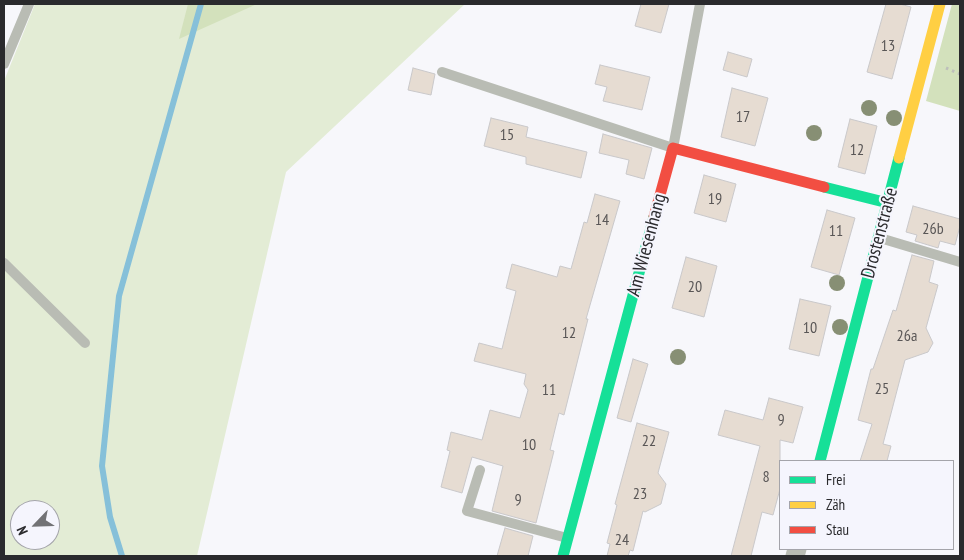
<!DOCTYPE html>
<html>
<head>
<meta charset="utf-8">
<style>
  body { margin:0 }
  #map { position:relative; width:964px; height:560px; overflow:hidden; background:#f7f7fb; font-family:"PT Sans Narrow",sans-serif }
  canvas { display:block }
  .frame { position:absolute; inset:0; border:5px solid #2a2a2d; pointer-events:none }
  .legend { position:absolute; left:779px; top:460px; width:175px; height:90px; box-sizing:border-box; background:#f5f5fd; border:1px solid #a4a4aa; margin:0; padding:6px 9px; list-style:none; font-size:15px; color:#2a2a2d }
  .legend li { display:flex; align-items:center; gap:10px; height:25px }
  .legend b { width:25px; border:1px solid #a4a4aa }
  .north { position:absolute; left:10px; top:500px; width:50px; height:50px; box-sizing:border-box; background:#f5f5fd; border:1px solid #a4a4aa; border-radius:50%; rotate:246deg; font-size:14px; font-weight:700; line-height:20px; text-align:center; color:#2a2a2d }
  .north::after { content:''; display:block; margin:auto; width:18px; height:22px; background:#727275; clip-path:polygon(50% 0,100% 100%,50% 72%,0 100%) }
</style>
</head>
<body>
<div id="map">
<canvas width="964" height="560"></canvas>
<div class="frame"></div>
<ul class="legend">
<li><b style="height:6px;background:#16e098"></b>Frei</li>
<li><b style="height:6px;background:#ffcf43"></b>Zäh</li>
<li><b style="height:6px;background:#f24e42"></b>Stau</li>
</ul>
<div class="north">N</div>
</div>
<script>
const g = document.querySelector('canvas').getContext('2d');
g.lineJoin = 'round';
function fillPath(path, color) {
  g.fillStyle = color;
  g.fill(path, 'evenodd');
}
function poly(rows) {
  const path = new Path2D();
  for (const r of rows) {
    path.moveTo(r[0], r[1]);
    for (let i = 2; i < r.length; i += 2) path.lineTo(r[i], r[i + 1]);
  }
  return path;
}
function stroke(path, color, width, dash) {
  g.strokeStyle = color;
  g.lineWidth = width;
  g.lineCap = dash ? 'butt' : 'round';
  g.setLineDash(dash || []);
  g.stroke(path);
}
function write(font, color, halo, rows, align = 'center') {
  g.font = font + ' "PT Sans Narrow",sans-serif';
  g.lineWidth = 4;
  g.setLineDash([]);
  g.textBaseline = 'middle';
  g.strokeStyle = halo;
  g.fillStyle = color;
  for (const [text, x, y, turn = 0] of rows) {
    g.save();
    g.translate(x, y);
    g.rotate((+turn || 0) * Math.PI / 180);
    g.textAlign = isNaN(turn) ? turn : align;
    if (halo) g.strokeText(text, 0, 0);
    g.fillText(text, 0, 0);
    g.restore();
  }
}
fillPath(poly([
  [35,4,465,4,286,172,197,556,4,556,4,81],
  [20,510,50,510,50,540,20,540]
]), '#e3ecd5');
fillPath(poly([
  [188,4,257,4,179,39],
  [952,4,960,4,960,111,926,101]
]), '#d3e1bc');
stroke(poly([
  [122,556,110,517,102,466,119,296,201,4]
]), '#86c0d9', 6);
const building = poly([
  [641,4,669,4,661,33,635,26,641,4],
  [886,4,900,4,911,7,892,79,867,72,886,4],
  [728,52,752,59,747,77,723,70,728,52],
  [600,65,650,77,642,110,603,101,607,87,595,84,600,65],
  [413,68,435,74,431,95,408,90,413,68],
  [732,88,768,98,755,146,721,137,732,88],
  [491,118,528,127,526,137,587,152,581,178,526,164,526,157,484,146,491,118],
  [850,119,877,126,865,174,838,167,850,119],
  [603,134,652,148,644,179,626,174,629,160,599,153,603,134],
  [704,175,736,184,726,222,694,213,704,175],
  [595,194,620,201,586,319,588,319,564,415,559,413,550,450,554,451,536,523,492,511,503,466,472,457,462,493,441,487,450,451,447,450,451,432,482,440,490,410,520,418,528,390,524,384,526,374,474,361,479,343,502,349,516,291,506,288,512,264,557,277,560,266,571,269,584,222,587,223,595,194],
  [913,206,960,219,960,226,955,245,940,241,938,248,915,241,917,235,906,232,913,206],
  [827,210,855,218,839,275,811,267,827,210],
  [912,255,934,261,929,282,938,285,926,328,933,343,928,352,905,360,883,444,891,446,887,461,860,461,872,424,858,420,871,369,873,369,893,310,896,311,912,255],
  [686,257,717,266,704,317,672,308,686,257],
  [800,299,831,306,819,356,789,349,800,299],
  [633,359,648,364,631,422,617,418,633,359],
  [769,398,803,407,793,443,780,440,780,489,773,515,762,512,751,556,731,556,760,446,718,435,725,410,763,420,769,398],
  [637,423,669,432,658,473,666,484,661,504,645,512,643,511,633,551,630,550,628,556,607,556,610,544,607,543,617,505,615,504,637,423],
  [505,528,533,536,528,556,497,556,505,528]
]);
fillPath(building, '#e6dcd2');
stroke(building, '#c9c8ca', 1);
stroke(poly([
  [946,68,960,74]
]), '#bdbfbb', 3, [2.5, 4]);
stroke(poly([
  [4,64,29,4],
  [442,72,673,148,700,4],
  [880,238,960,262],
  [4,263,85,343],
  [480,470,467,511,567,538]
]), '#b9bcb4', 10);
stroke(poly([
  [795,556,797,549]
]), '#b9bcb4', 19);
stroke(poly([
  [824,187,888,203],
  [820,461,899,158],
  [563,556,654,217]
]), '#16e098', 11);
stroke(poly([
  [899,158,940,4]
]), '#ffcf43', 11);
stroke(poly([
  [654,217,673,148,824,187]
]), '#f24e42', 11);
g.fillStyle = '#878f74';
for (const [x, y] of [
  [869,108],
  [894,118],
  [814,133],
  [837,283],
  [840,327],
  [678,357]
]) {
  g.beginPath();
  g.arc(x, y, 8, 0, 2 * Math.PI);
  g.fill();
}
write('16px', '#595656', null, [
  ["13",888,46],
  ["17",743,117],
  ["15",507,135],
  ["12",857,150],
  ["19",715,199],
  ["14",602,220],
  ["26b",933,229],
  ["11",836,231],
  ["20",695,287],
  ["10",810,328],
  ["12",569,333],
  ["26a",907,336],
  ["25",882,389],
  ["11",549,390],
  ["9",781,420],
  ["22",649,441],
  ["10",529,445],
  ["8",766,477],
  ["23",640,494],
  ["9",518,500],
  ["24",622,540]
]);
write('19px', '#2a2a2d', '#f5f5fd', [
  ["Drostenstraße",880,233,-75],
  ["Am Wiesenhang",647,245,-75]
]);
</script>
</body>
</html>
